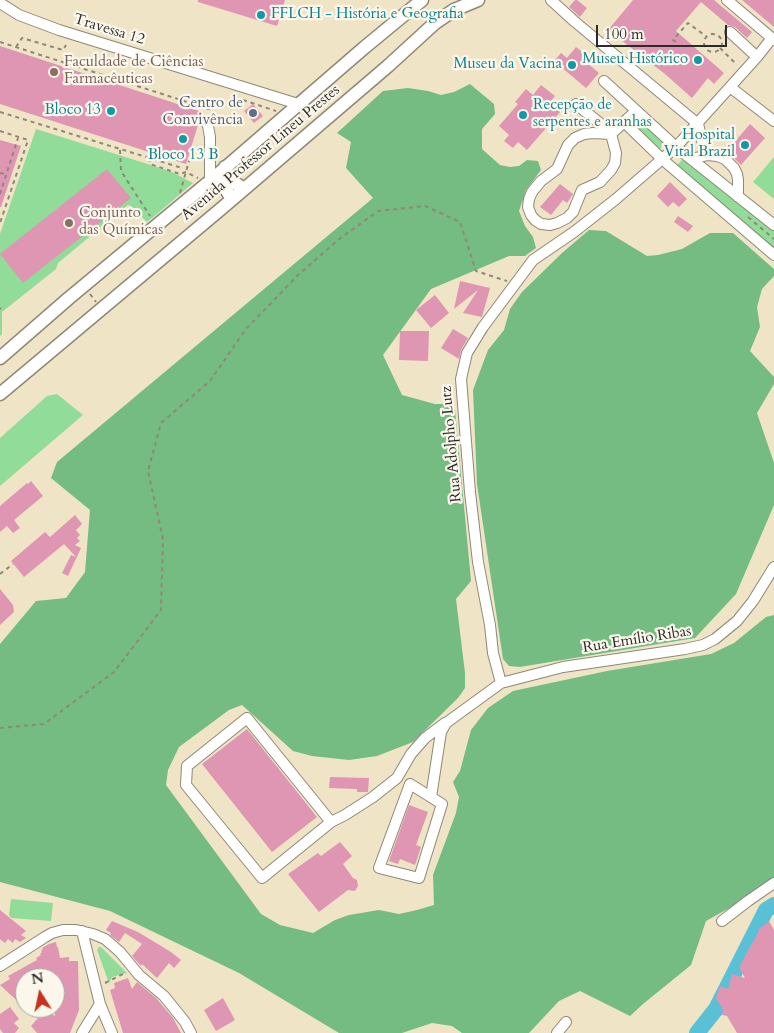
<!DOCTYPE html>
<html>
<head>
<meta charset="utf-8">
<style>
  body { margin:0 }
  #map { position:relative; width:774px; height:1033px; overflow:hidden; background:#f0e4c6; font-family:Cardo,serif }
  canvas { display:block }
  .north { position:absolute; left:15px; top:968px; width:50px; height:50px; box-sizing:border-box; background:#fbf7ec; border:1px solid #a8a59f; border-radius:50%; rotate:350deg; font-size:14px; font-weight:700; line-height:20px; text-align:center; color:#2b2b2b }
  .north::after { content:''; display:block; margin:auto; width:18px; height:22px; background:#c8321e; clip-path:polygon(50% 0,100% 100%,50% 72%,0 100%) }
  .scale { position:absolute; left:596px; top:25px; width:131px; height:22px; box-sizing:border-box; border:2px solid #2b2b2b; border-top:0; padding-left:6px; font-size:15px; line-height:18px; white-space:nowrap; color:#2b2b2b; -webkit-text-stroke:4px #fbf7ec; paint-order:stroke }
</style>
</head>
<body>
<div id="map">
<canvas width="774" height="1033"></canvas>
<div class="north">N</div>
<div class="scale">100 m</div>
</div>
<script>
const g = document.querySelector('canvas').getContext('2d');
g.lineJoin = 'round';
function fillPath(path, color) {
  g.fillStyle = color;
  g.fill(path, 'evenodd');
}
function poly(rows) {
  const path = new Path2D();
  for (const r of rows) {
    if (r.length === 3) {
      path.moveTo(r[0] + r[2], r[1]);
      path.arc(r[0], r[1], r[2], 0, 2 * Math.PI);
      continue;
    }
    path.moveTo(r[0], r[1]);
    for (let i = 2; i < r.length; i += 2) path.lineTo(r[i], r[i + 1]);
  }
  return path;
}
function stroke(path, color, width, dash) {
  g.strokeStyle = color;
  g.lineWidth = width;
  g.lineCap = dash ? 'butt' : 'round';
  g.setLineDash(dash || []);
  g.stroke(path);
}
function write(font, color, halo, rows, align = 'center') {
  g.font = font + ' Cardo,serif';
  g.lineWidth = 4.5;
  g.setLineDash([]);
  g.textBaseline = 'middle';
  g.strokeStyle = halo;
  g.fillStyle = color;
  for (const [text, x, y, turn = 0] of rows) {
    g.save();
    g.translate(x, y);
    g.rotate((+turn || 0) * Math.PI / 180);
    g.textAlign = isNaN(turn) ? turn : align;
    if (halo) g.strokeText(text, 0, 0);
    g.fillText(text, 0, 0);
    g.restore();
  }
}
fillPath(poly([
  [640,118,666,141,660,149,634,125],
  [36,129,170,171,193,183,157,214,147,222,131,206,128,205,58,263,56,269,2,312,2,334,0,336,0,234],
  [774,157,774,199,753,182],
  [684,158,774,229,774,249,676,166],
  [57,394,83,415,0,486,0,438,47,396],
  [11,899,53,903,51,921,11,918,9,915],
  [99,947,101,947,127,973,119,975,112,977,109,983,97,950]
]), '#91dc99');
fillPath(poly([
  [470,84,494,104,495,114,482,129,482,149,500,165,510,167,519,166,527,160,538,161,541,170,526,190,519,211,525,226,533,237,536,248,525,256,509,256,431,289,383,355,402,395,435,404,450,404,455,410,471,581,456,599,465,673,465,688,458,698,413,742,377,756,349,760,312,756,293,751,242,705,229,710,179,747,168,770,166,785,261,914,280,925,313,933,335,920,349,915,379,910,399,914,417,910,434,905,433,875,456,813,459,797,453,782,460,771,471,730,488,708,513,691,607,671,711,654,734,643,766,617,774,615,774,883,706,921,691,965,643,1004,630,1016,580,991,559,1001,529,1033,462,1033,452,1026,432,1023,402,1033,339,1033,239,973,110,911,0,882,0,644,36,601,66,598,85,572,90,510,51,478,57,462,373,198,346,168,351,142,337,133,383,91,408,88,428,91,441,95,454,92],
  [589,230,606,231,647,256,658,255,682,249,710,233,733,233,774,269,774,276,762,289,757,307,760,327,750,351,774,377,774,384,757,413,774,463,774,505,736,594,695,638,520,667,509,666,503,659,477,484,473,390,488,350,504,330,510,309,522,292,562,253]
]), '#74bc81');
stroke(poly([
  [697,1033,716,1009,766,910,774,905]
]), '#59c0d6', 16);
fillPath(poly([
  [198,0,285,0,277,26,198,2],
  [575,0,577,0,587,8,580,17,569,7],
  [633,0,714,0,752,32,747,38,735,27,728,25,701,2,676,31,724,73,714,84,708,78,692,98,665,74,608,30],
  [742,0,774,0,774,27],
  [0,46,202,112,186,164,0,104],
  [576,47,590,58,586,62,599,73,586,88,554,61,561,53,567,58],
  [541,85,555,96,549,103,560,112,527,150,518,142,513,148,504,141,509,135,499,126,518,104,515,102,526,89,533,95],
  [253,104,263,116,254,123,244,111],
  [750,124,765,138,741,165,730,154,726,152],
  [0,140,21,146,1,207,0,207],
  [107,169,131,198,23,283,0,254],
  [670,182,687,199,679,207,673,202,668,207,657,196],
  [560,184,573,194,567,203,563,200,551,215,540,207],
  [678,216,693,226,688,232,674,222],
  [460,281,490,288,482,317,463,313,478,290,454,309],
  [435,295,449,313,431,328,416,310],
  [453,329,468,338,461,350,459,359,441,348],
  [400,331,429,331,428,361,399,360],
  [31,481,43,496,14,520,20,528,13,533,7,526,0,532,0,506,27,483,28,484],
  [75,515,82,524,76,530,80,535,77,538,80,541,75,545,81,548,68,576,62,573,71,555,76,557,64,544,24,577,11,561,45,532,50,537],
  [0,589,13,605,14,612,0,625],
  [247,729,317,817,272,852,202,764],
  [330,777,369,778,368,792,357,792,357,789,329,788],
  [409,805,428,812,416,845,421,847,415,865,400,859,398,864,389,861],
  [340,842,352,856,343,864,353,878,357,880,358,886,355,891,348,890,319,912,288,874,318,853,321,856],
  [0,910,26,931,21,935,26,938,20,942,15,939,13,943,8,939,5,943,0,939],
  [112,921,138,932,171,952,181,960,174,968,169,963,157,978,142,964,141,966,132,956,142,944,125,933,119,942,110,935,111,933,106,930],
  [769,921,774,930,774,1033,737,1033,727,1016,722,1015,723,1010,716,998,720,986,728,989,732,974,745,978,739,967,759,931,758,930],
  [56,942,57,947,58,947,60,958,69,957,69,961,78,961,79,1010,70,1033,37,1033,31,1026,45,1010,55,1016,55,998,61,991,58,988,60,986,55,980,55,978,25,978,25,1008,0,985,10,979,8,976,37,960,36,958,41,955,40,954,42,952,41,951,43,949,42,948,49,944],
  [128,978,132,989,137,982,156,998,173,1018,181,1033,123,1033,110,990,115,988,114,983],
  [223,998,235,1020,216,1031,204,1010],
  [10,1007,19,1019,14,1023,19,1028,15,1033,3,1033,0,1029,0,1014]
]), '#df96b2');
const minor = poly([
  [551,0,574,21,698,124,702,141],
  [727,0,774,40],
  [0,3,19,15,59,30,298,104],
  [730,32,757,57],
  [604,81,676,147,774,225],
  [730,87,774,121],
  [576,104,612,133],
  [206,121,208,126,210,137,210,181],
  [624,122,662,159,774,255],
  [611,134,616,153,615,163,611,170,600,182,582,190,573,212,567,218,557,223,550,225,541,224,535,220,531,215,528,207,529,199,532,192,541,181,557,169,568,145,575,138,584,134,593,133,611,134,636,111],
  [691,159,708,155,717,156,725,159,734,168,737,174,738,180,738,197],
  [501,683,563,667,685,649,703,645,715,639,737,621,753,601,774,567],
  [410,784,442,804,419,878,379,868,410,784],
  [431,797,441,732,446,723,501,683,493,653,490,625,478,562,470,492,461,379,467,353,483,327,533,260,574,232,616,199,676,147,757,57,772,38],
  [331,822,262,878,186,785,187,766,247,718,331,822,345,815,373,797,397,778,411,754,425,738,445,723],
  [722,921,748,901,774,883],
  [82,931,100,1004,112,1033],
  [0,966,45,937,52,933,63,930,76,930,93,934,105,939,120,952,139,975,164,996,185,1022,191,1033],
  [82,1033,100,1004],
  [557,1033,566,1022]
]);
const major = poly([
  [225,167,228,175,232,181,244,189],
  [214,177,222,183,232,199],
  [0,358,69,298,210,181,365,47,422,0],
  [0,394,222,208,388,66,435,23,454,10,478,0]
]);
stroke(minor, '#8e8878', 12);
stroke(major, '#8e8878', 15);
stroke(poly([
  [713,43,9],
  [0,42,209,109,208,112],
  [676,42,673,40,688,23,707,37],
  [16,47,22,38,63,50,66,45],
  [720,48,737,65],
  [243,100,276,111],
  [0,112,182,168],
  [0,131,28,140,0,223],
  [120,150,121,171,150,216],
  [149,158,150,164,180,174,186,172,198,178],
  [0,173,6,174],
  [180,193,191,154],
  [0,194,18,138],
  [748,217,774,239],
  [90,294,96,302],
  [0,309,1,308],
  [0,574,13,564],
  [0,728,44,724,114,672,161,610,163,539,148,471,161,423,210,381,246,329,298,275,338,240,378,211,425,206,460,222,476,271,507,281],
  [105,983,125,973]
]), '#8e8878', 2, [4, 4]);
stroke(minor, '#fff', 10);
stroke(major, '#fff', 12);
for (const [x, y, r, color] of [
  [261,15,5,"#0f9aa8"],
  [698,60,5,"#0f9aa8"],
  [572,65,5,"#0f9aa8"],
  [54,72,5,"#8d6e63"],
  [111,111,5,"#0f9aa8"],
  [253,113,5,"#5c6f8a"],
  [523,115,5,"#0f9aa8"],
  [183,139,5,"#0f9aa8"],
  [745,145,5,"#0f9aa8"],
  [69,223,5,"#8d6e63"]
]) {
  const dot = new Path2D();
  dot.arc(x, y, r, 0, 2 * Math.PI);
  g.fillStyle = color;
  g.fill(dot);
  stroke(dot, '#fbf7ec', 2);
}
write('15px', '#0d838f', '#fbf7ec', [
  ["FFLCH - História e Geografia",271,15,"left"],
  ["Museu Histórico",688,60],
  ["Museu da Vacina",562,65],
  ["Recepção de",533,106,"left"],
  ["serpentes e aranhas",533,123,"left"],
  ["Bloco 13",101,111],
  ["Hospital",735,136],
  ["Vital Brazil",735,153],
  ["Bloco 13 B",183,156,"center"]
], 'right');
write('15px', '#2b2b2b', '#fbf7ec', [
  ["Travessa 12",109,30,17],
  ["Avenida Professor Lineu Prestes",261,153,-40],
  ["Rua Adolpho Lutz",452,444,-95],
  ["Rua Emílio Ribas",637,640,-9]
]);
write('15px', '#785e54', '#fbf7ec', [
  ["Faculdade de Ciências",64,63],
  ["Farmacêuticas",64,80],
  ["Conjunto",79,214],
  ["das Químicas",79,231]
], 'left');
write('15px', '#4e5e75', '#fbf7ec', [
  ["Centro de",243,104],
  ["Convivência",243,121]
], 'right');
</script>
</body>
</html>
